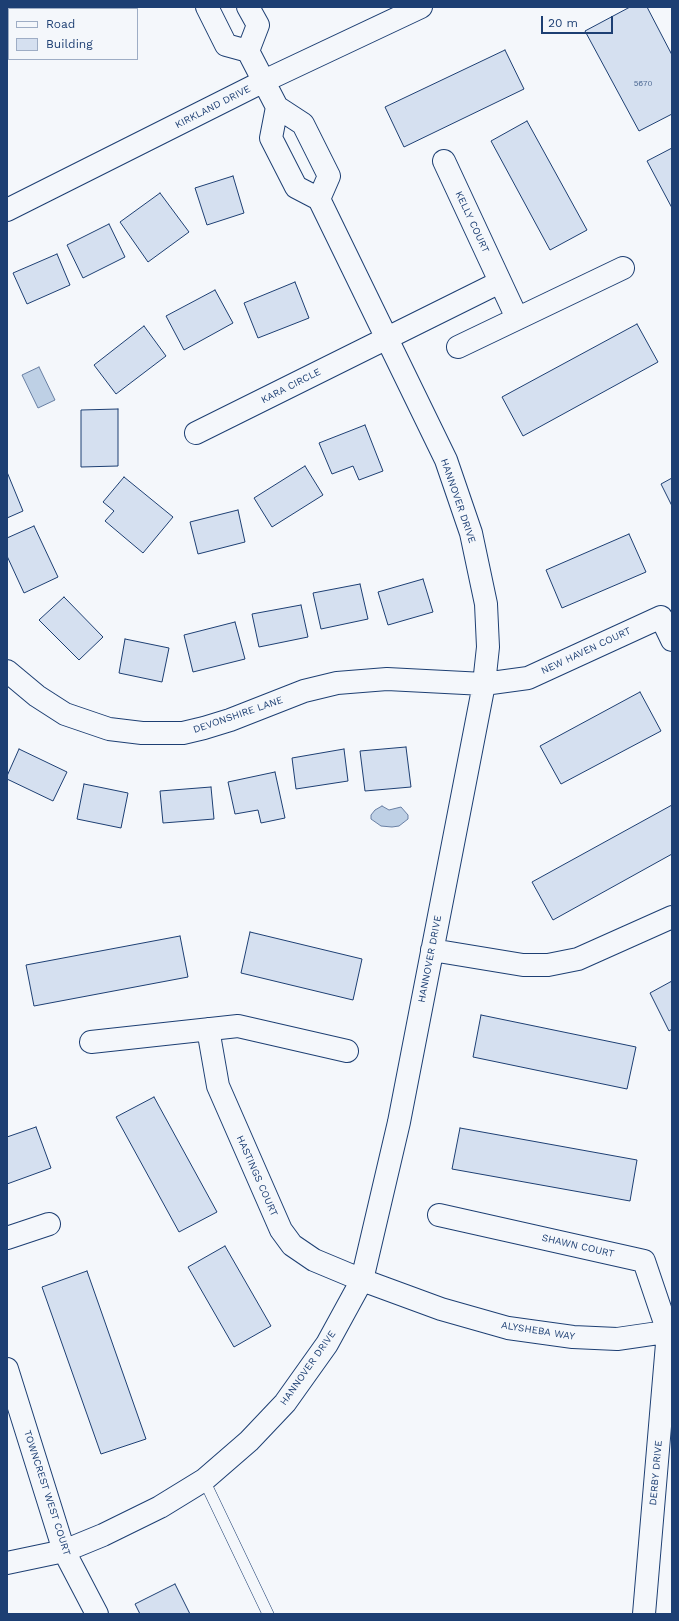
<!DOCTYPE html>
<html>
<head>
<meta charset="utf-8">
<style>
  body { margin:0 }
  #map { position:relative; width:679px; height:1621px; overflow:hidden; background:#f4f7fb; font-family:"Work Sans",sans-serif }
  canvas { display:block }
  .frame { position:absolute; inset:0; border:8px solid #1d3f73; pointer-events:none }
  .legend { position:absolute; left:8px; top:8px; width:130px; height:52px; box-sizing:border-box; background:#f4f7fb; border:1px solid #9eadc5; margin:0; padding:5px 7px; list-style:none; font-size:12px; color:#1d3f73 }
  .legend li { display:flex; align-items:center; gap:8px; height:20px }
  .legend b { width:20px; border:1px solid #9eadc5 }
  .scale { position:absolute; left:541px; top:16px; width:72px; height:18px; box-sizing:border-box; border:2px solid #1d3f73; border-top:0; padding-left:5px; font-size:12px; line-height:14px; white-space:nowrap; color:#1d3f73; -webkit-text-stroke:3px #f4f7fb; paint-order:stroke }
</style>
</head>
<body>
<div id="map">
<canvas width="679" height="1621"></canvas>
<div class="frame"></div>
<ul class="legend">
<li><b style="height:5px;background:#f4f7fb"></b>Road</li>
<li><b style="height:11px;background:#d5e0f0"></b>Building</li>
</ul>
<div class="scale">20 m</div>
</div>
<script>
const g = document.querySelector('canvas').getContext('2d');
g.lineJoin = 'round';
function fillPath(path, color) {
  g.fillStyle = color;
  g.fill(path, 'evenodd');
}
function poly(rows) {
  const path = new Path2D();
  for (const r of rows) {
    path.moveTo(r[0], r[1]);
    for (let i = 2; i < r.length; i += 2) path.lineTo(r[i], r[i + 1]);
  }
  return path;
}
function stroke(path, color, width, dash) {
  g.strokeStyle = color;
  g.lineWidth = width;
  g.lineCap = dash ? 'butt' : 'round';
  g.setLineDash(dash || []);
  g.stroke(path);
}
function write(font, color, halo, rows, align = 'center') {
  g.font = font + ' "Work Sans",sans-serif';
  g.lineWidth = 3;
  g.setLineDash([]);
  g.textBaseline = 'middle';
  g.strokeStyle = halo;
  g.fillStyle = color;
  for (const [text, x, y, turn = 0] of rows) {
    g.save();
    g.translate(x, y);
    g.rotate((+turn || 0) * Math.PI / 180);
    g.textAlign = isNaN(turn) ? turn : align;
    if (halo) g.strokeText(text, 0, 0);
    g.fillText(text, 0, 0);
    g.restore();
  }
}
const water = poly([
  [39,367,55,400,38,408,22,375,39,367],
  [382,806,389,810,401,807,408,815,408,819,399,826,392,827,381,826,371,819,371,815,375,810,382,806]
]);
fillPath(water, '#bed0e5');
stroke(water, '#687fa3', 1);
const building = poly([
  [630,7,647,7,672,55,672,114,639,131,585,31,630,7],
  [505,50,524,89,404,147,385,107,505,50],
  [527,121,587,230,550,250,491,141,527,121],
  [672,148,672,208,647,161,672,148],
  [233,176,244,213,207,225,195,188,233,176],
  [160,193,189,232,148,262,120,222,160,193],
  [109,224,125,257,83,278,67,245,109,224],
  [57,254,70,285,27,304,13,273,57,254],
  [295,282,309,318,258,338,244,303,295,282],
  [215,290,233,323,184,350,166,316,215,290],
  [637,324,658,362,523,436,502,397,637,324],
  [144,326,166,356,116,394,94,365,144,326],
  [118,409,118,466,81,467,81,410,118,409],
  [365,425,383,471,359,480,353,466,332,474,319,443,365,425],
  [305,466,323,495,272,527,254,498,305,466],
  [7,472,23,511,7,518,7,472],
  [124,477,173,517,143,553,105,521,114,511,103,502,124,477],
  [672,478,672,506,661,484,672,478],
  [238,510,245,542,198,554,190,522,238,510],
  [34,526,58,577,24,593,7,556,7,538,34,526],
  [629,534,646,572,562,608,546,570,629,534],
  [423,579,433,612,388,625,378,592,423,579],
  [360,584,368,619,321,629,313,593,360,584],
  [64,597,103,637,79,660,39,620,64,597],
  [301,605,308,637,259,647,252,614,301,605],
  [235,622,245,659,193,672,184,635,235,622],
  [125,639,169,648,162,682,119,673,125,639],
  [640,692,661,731,561,784,540,746,640,692],
  [406,747,411,787,365,791,360,751,406,747],
  [19,749,67,772,53,801,7,779,7,776,19,749],
  [344,749,348,781,296,789,292,758,344,749],
  [275,772,285,818,261,823,258,810,235,814,228,782,275,772],
  [84,784,128,793,121,828,77,819,84,784],
  [211,787,214,819,163,823,160,791,211,787],
  [672,805,672,854,553,920,532,882,672,805],
  [250,932,362,959,353,1000,241,973,250,932],
  [180,936,188,977,34,1006,26,965,180,936],
  [672,981,672,1029,669,1031,650,993,672,981],
  [481,1015,636,1047,627,1089,473,1057,481,1015],
  [154,1097,217,1212,179,1232,116,1117,154,1097],
  [36,1127,51,1168,7,1184,7,1137,36,1127],
  [460,1128,637,1160,630,1201,452,1169,460,1128],
  [225,1246,271,1326,234,1347,188,1267,225,1246],
  [87,1271,146,1439,101,1454,42,1287,87,1271],
  [175,1584,190,1614,140,1614,135,1604,175,1584]
]);
fillPath(building, '#d5e0f0');
stroke(building, '#1d3f73', 1);
const service = poly([
  [204,1480,268,1614]
]);
const minor = poly([
  [207,7,226,45,248,51,277,107,303,124,329,176,319,199],
  [248,51,258,25,248,7],
  [444,161,517,318],
  [7,210,264,81,421,7],
  [458,347,623,268],
  [196,433,500,282],
  [7,671,37,696,65,714,109,729,142,733,183,733,204,728,230,720,304,691,337,683,387,679,484,684,528,678,661,617,672,640],
  [432,950,523,965,548,965,578,959,672,917],
  [208,1029,218,1086,281,1230,292,1245,314,1260,362,1280,441,1309,508,1328,573,1337,617,1339,672,1331],
  [91,1042,238,1026,347,1051],
  [439,1215,644,1261,668,1332,644,1614],
  [7,1238,49,1224],
  [7,1369,64,1551,97,1614],
  [7,1563,64,1551,103,1535,160,1507,204,1480,249,1441,285,1403,327,1344,362,1280,399,1122,484,684,488,647,486,604,471,533,446,460,319,199,296,187,271,138,277,107]
]);
stroke(service, '#1d3f73', 12);
stroke(minor, '#1d3f73', 24);
stroke(service, '#f4f7fb', 11);
stroke(minor, '#f4f7fb', 22);
write('8px', '#4b6792', null, [
  ["5670",643,84]
]);
write('10px', '#1d3f73', '#f4f7fb', [
  ["KIRKLAND DRIVE",213,107,-27],
  ["KELLY COURT",472,222,65],
  ["KARA CIRCLE",291,386,-27],
  ["HANNOVER DRIVE",458,501,71],
  ["NEW HAVEN COURT",586,651,-25],
  ["DEVONSHIRE LANE",238,715,-19],
  ["HANNOVER DRIVE",430,959,-79],
  ["HASTINGS COURT",257,1176,66],
  ["SHAWN COURT",578,1246,13],
  ["ALYSHEBA WAY",538,1331,9],
  ["HANNOVER DRIVE",308,1368,-55],
  ["DERBY DRIVE",656,1473,-85],
  ["TOWNCREST WEST COURT",47,1493,72]
]);
</script>
</body>
</html>
